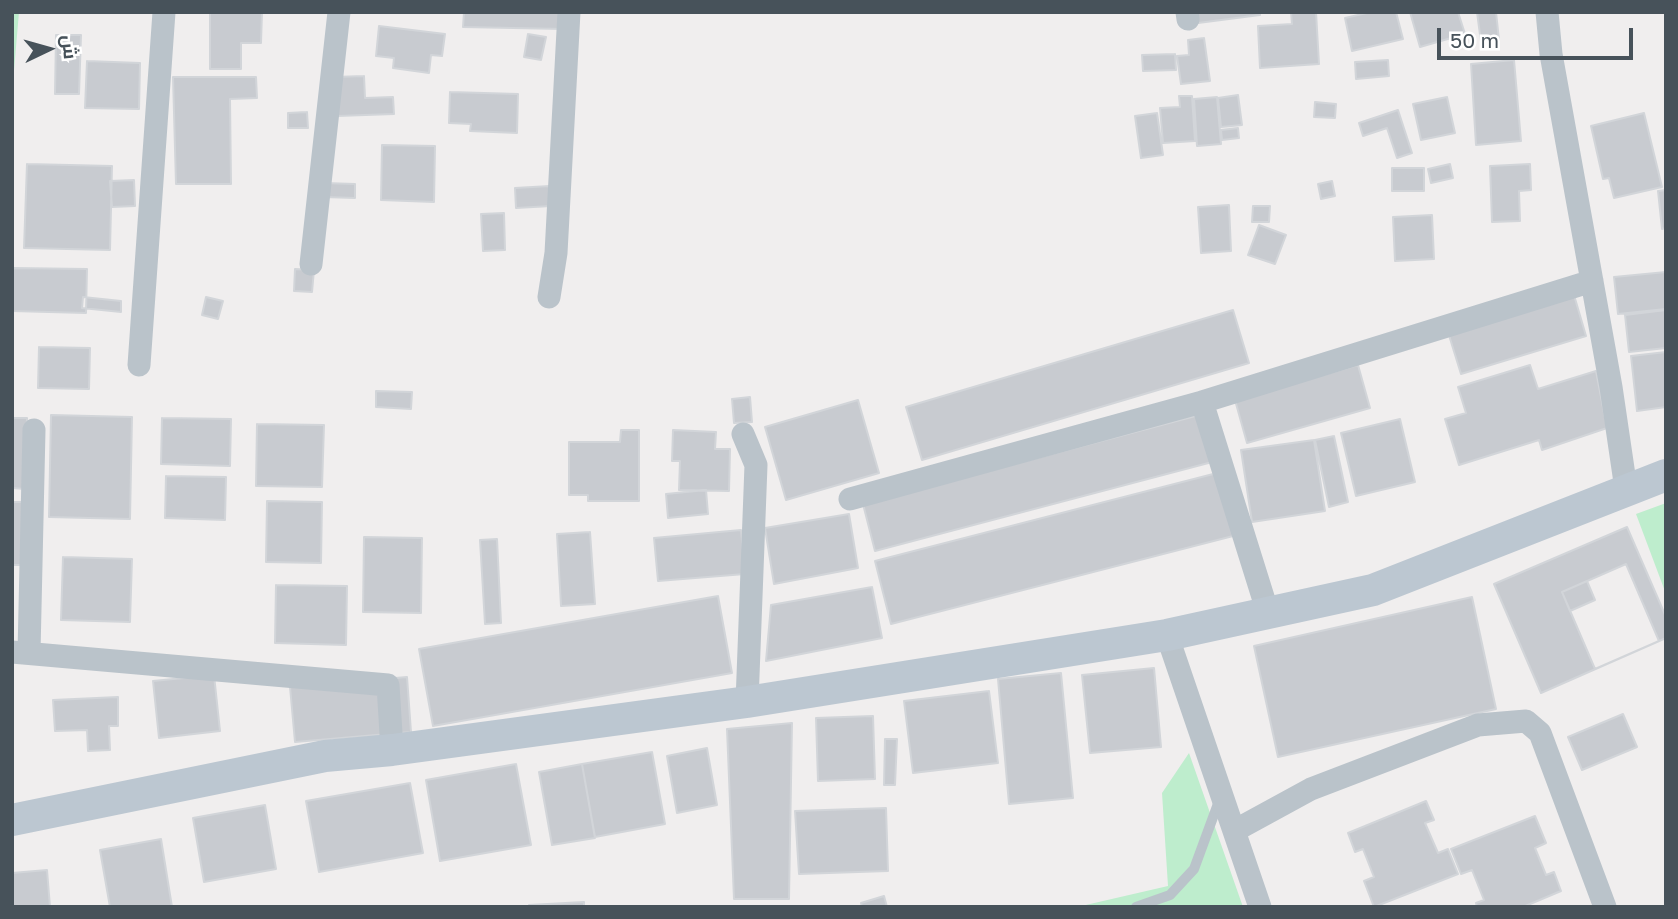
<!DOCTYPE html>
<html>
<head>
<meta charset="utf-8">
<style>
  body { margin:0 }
  #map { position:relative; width:1678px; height:919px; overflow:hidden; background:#f0eeee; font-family:"Golos Text",Cairo,sans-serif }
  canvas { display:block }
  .frame { position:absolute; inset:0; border:14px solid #47525a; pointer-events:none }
  .north { position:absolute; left:14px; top:14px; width:70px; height:70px; -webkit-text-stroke:5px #fff; paint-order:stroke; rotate:85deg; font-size:19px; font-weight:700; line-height:28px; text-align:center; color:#47525a }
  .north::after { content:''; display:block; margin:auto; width:24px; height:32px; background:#47525a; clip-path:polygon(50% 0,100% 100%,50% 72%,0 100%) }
  .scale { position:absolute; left:1437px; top:28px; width:196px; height:32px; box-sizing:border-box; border:4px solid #47525a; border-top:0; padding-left:9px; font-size:21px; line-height:24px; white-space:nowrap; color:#47525a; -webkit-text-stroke:5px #fff; paint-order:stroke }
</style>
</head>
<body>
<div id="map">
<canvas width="1678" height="919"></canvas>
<div class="frame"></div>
<div class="north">ش</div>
<div class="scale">50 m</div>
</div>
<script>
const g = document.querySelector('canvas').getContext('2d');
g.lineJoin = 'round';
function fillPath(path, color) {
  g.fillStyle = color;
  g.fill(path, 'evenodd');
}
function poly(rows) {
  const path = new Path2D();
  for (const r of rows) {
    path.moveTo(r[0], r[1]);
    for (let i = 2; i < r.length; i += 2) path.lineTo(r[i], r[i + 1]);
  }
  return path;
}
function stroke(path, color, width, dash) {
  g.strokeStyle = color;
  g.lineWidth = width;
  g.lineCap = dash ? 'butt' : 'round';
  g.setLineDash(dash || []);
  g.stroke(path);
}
fillPath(poly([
  [12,12,19,12,12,94],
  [1666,503,1666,594,1636,514],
  [1189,753,1243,907,1077,907,1168,886,1162,793]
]), '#beedcd');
const building = poly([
  [210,12,262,12,261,43,241,43,241,69,210,69,210,12],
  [464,12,563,12,563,29,463,27,464,12],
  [1197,12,1260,12,1260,15,1198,23,1197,12],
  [1291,12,1316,12,1319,64,1260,68,1258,26,1292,24,1291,12],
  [1371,12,1396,12,1403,39,1352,51,1345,18,1371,12],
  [1410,12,1458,12,1465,34,1420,47,1410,12],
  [1477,12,1496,12,1499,40,1481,42,1477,12],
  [379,26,445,34,442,56,431,55,429,73,393,68,394,58,376,56,379,26],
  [528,34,546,37,541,60,524,57,528,34],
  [56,35,81,35,79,94,55,94,56,35],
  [1204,38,1210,81,1181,84,1177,56,1189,55,1188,40,1204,38],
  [1175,54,1176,70,1143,71,1142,55,1175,54],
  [1388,60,1389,76,1356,79,1355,62,1388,60],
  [1514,60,1521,141,1476,145,1471,64,1514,60],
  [87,61,140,63,139,109,85,108,87,61],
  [364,76,365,98,393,97,394,114,337,116,335,77,364,76],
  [173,77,256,77,257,98,230,99,231,184,176,184,173,77],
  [450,92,518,94,517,133,470,131,471,124,449,123,450,92],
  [1238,95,1242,125,1221,127,1218,98,1238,95],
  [1179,96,1192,96,1195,141,1163,143,1160,108,1180,107,1179,96],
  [1217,97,1221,144,1197,146,1194,99,1217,97],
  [1447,97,1455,133,1421,140,1413,104,1447,97],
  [1315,102,1336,104,1335,118,1314,117,1315,102],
  [1398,110,1412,153,1397,158,1387,128,1363,136,1359,123,1398,110],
  [307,112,308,128,288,128,288,113,307,112],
  [1157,113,1163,155,1141,158,1135,116,1157,113],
  [1644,113,1662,187,1614,198,1609,178,1603,179,1591,126,1644,113],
  [1238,128,1239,138,1222,140,1221,130,1238,128],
  [382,145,435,146,434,202,381,200,382,145],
  [27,164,112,166,110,250,24,248,27,164],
  [1450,164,1453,178,1431,183,1428,169,1450,164],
  [1530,164,1531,190,1519,191,1520,221,1492,222,1490,166,1530,164],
  [1392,168,1424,168,1424,191,1392,191,1392,168],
  [134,180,135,206,112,207,110,181,134,180],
  [1332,181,1335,196,1321,199,1318,184,1332,181],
  [324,183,355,184,355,198,324,197,324,183],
  [550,186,551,206,516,208,515,188,550,186],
  [1666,190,1666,228,1662,229,1658,191,1666,190],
  [1229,205,1231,251,1201,253,1198,207,1229,205],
  [1253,206,1270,206,1269,222,1252,222,1253,206],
  [504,213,505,250,483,251,481,214,504,213],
  [1432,215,1434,259,1395,261,1393,217,1432,215],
  [1259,225,1286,235,1275,264,1248,255,1259,225],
  [12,268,87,269,86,313,12,311,12,268],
  [295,269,314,270,312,292,294,291,295,269],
  [1666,272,1666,309,1618,314,1614,277,1666,272],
  [1574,295,1586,336,1461,374,1448,332,1574,295],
  [83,297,121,301,121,312,82,308,83,297],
  [206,297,223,301,218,319,202,315,206,297],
  [1233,310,1249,363,922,460,906,407,1233,310],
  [1666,310,1666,348,1629,352,1625,315,1666,310],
  [39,347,90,348,89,389,38,388,39,347],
  [1666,352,1666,407,1637,411,1631,356,1666,352],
  [1358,365,1370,408,1247,443,1235,400,1358,365],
  [1530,365,1538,389,1596,371,1607,428,1542,450,1539,440,1459,465,1445,419,1466,413,1458,387,1530,365],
  [376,391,412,392,411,409,376,407,376,391],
  [750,397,752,422,734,423,732,399,750,397],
  [858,400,879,473,786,500,765,427,858,400],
  [1203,414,1216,461,875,551,863,504,1203,414],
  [51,415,132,417,130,519,49,517,51,415],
  [12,418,27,418,25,489,12,488,12,418],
  [162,418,231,419,230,466,161,464,162,418],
  [1400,419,1415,482,1356,496,1341,433,1400,419],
  [257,424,324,425,322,487,256,486,257,424],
  [621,430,639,430,639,501,588,501,588,495,569,495,569,442,620,442,621,430],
  [673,430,716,432,715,449,730,449,729,491,679,490,680,461,672,461,673,430],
  [1334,436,1348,502,1329,507,1315,440,1334,436],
  [1314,440,1325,511,1252,522,1241,450,1314,440],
  [1221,472,1237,535,891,624,875,561,1221,472],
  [166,476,226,477,225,520,165,518,166,476],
  [706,490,708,514,668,518,666,494,706,490],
  [267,501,322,502,321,563,266,562,267,501],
  [12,502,29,502,28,565,12,565,12,502],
  [849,514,858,568,774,584,765,528,849,514],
  [1627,527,1666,617,1666,638,1541,693,1494,584,1627,527],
  [741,530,745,574,658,581,654,538,741,530],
  [590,532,595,604,561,606,557,534,590,532],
  [364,537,422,538,421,613,363,612,364,537],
  [497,539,501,623,485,624,480,540,497,539],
  [63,557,132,559,130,622,61,620,63,557],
  [1626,564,1659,641,1595,669,1562,592,1626,564],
  [1587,581,1595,600,1570,611,1562,592,1587,581],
  [276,585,347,586,346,645,275,643,276,585],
  [872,587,882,638,766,661,771,605,872,587],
  [718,596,732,673,433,726,419,649,718,596],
  [1472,597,1496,709,1278,757,1254,646,1472,597],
  [1154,668,1161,747,1090,753,1082,675,1154,668],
  [1061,673,1073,798,1009,804,998,679,1061,673],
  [214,675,220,731,159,738,153,681,214,675],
  [407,677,411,732,295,742,290,687,407,677],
  [989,691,998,763,913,773,904,701,989,691],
  [118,697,118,726,109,726,110,750,88,751,87,730,55,731,53,700,118,697],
  [1623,714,1637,747,1582,770,1568,737,1623,714],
  [873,716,875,779,818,781,816,718,873,716],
  [792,723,789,899,734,899,727,729,792,723],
  [885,739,897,739,895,785,884,785,885,739],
  [707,748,717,805,677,813,667,756,707,748],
  [652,752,665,824,595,837,582,764,652,752],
  [516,764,531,845,440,861,426,780,516,764],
  [582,764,595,838,552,845,539,772,582,764],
  [410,783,423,853,319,872,306,801,410,783],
  [1426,801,1434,820,1425,823,1438,853,1448,849,1458,874,1374,907,1364,881,1374,877,1363,849,1355,852,1348,833,1426,801],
  [265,805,276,869,204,882,193,818,265,805],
  [886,808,888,871,799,874,795,811,886,808],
  [1535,816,1546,843,1535,848,1546,875,1554,872,1561,891,1523,907,1477,907,1476,903,1484,900,1472,870,1461,874,1451,849,1535,816],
  [161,839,172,907,110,907,100,850,161,839],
  [47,870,50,907,12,907,12,873,47,870],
  [884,896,887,907,862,907,861,903,884,896],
  [584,902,584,907,529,907,529,905,584,902]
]);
fillPath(building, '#c8cbd0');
stroke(building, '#d2d5d9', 2);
stroke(poly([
  [1136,907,1170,895,1194,869,1219,801]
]), '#bac3ca', 10);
stroke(poly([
  [1187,12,1188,19],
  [1547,12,1551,54,1611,387,1626,489],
  [311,264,339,12],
  [549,297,556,253,569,12],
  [139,365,164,12],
  [1202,402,1268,613],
  [743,434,756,465,747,702],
  [850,499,1202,402,1592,281],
  [1167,635,1260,907],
  [12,652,388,685,392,750],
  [29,653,34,430],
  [1234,831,1311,789,1478,725,1526,721,1540,733,1605,907]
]), '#bac3ca', 23);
stroke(poly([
  [12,820,325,756,392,750,747,702,1167,635,1373,590,1666,475]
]), '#bcc7d1', 32);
</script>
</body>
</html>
